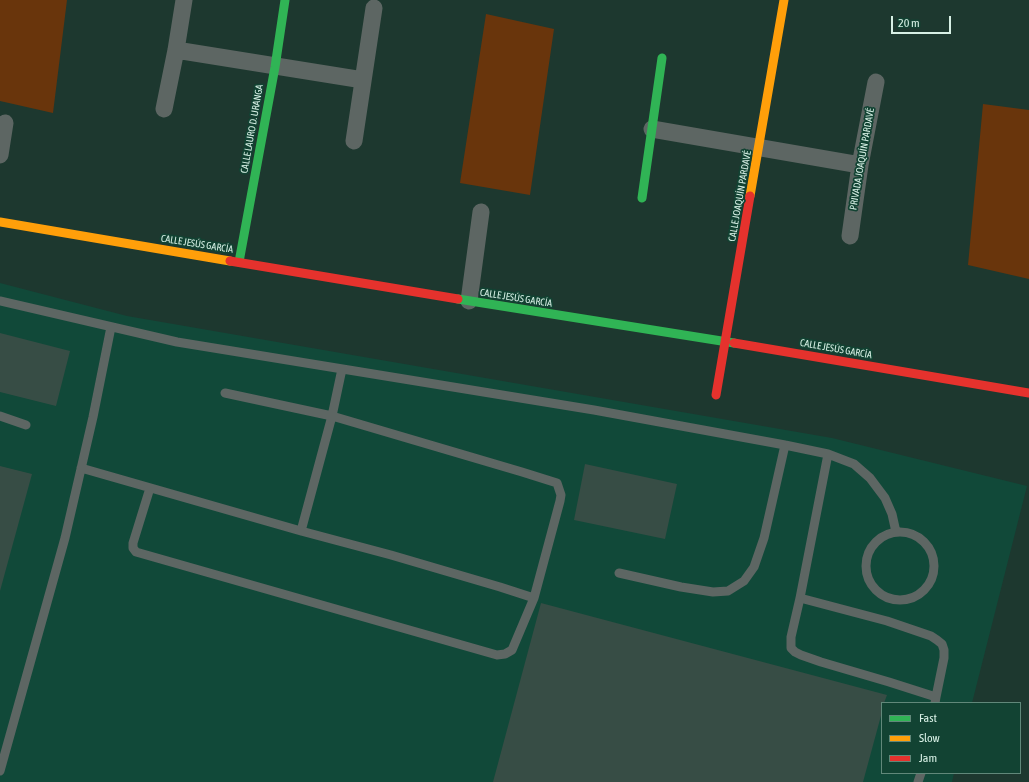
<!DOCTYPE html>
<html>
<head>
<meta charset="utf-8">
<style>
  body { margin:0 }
  #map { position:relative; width:1029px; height:782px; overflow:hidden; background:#1d382f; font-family:"Asap Condensed",sans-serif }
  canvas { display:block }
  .legend { position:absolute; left:881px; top:702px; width:140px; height:72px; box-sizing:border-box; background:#124333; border:1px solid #61887a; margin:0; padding:5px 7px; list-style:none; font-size:12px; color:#d7f0e5 }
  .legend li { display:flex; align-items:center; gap:8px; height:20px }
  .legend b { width:20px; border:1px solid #61887a }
  .scale { position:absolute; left:891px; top:16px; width:60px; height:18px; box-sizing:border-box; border:2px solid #d7f0e5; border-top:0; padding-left:5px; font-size:12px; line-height:14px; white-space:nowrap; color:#d7f0e5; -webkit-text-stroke:3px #124333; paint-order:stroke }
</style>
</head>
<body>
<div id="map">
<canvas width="1029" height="782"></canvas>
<ul class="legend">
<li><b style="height:5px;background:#30b455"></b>Fast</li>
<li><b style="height:5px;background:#ff9f0a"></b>Slow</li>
<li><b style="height:5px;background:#e5322d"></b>Jam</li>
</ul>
<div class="scale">20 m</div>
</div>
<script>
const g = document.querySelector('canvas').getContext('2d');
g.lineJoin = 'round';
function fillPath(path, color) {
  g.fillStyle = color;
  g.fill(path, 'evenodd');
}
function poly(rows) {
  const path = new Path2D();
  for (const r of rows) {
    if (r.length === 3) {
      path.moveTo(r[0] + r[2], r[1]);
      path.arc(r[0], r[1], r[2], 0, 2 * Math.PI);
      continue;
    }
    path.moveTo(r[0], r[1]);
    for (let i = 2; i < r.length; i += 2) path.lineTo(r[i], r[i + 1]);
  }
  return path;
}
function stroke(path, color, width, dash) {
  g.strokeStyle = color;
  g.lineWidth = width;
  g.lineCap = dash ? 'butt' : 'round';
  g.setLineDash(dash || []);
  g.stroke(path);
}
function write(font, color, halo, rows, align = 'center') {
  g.font = font + ' "Asap Condensed",sans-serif';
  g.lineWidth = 3.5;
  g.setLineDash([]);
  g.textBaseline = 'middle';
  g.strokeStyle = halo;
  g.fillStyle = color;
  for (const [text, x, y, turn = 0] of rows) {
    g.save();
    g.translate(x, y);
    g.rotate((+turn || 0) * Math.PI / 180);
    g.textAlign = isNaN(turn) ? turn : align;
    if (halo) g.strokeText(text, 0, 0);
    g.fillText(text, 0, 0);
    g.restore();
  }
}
fillPath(poly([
  [0,283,127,316,832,438,1027,486,972,703,882,703,882,773,954,773,952,782,0,782]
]), '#114939');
fillPath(poly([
  [0,0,67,0,53,113,0,101],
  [486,14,554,29,530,195,460,183],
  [983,104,1029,110,1029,279,968,265]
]), '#69350c');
fillPath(poly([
  [0,333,70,351,56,406,0,392],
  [585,464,677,484,665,539,574,520],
  [0,466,32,474,0,591],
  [541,603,887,695,884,703,882,703,882,712,863,782,493,782]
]), '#374d45');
stroke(poly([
  [0,301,177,342,594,410,785,445,828,454,854,464,870,478,885,498,892,514,896,532],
  [225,393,332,416,522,472,557,483,561,495,560,501,534,598,500,587,391,555,301,531,332,416,342,369],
  [0,416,26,425],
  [828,454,800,598,791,637,791,648,795,652,801,655,821,662,889,682,936,697,935,703],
  [81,468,301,531],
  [150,488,133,543,133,548,136,552,497,655,505,654,512,650,534,598],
  [900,566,34],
  [619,573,681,587,713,592,728,591,744,581,754,567,764,538,785,445],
  [800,598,887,621,931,636,937,640,942,644,944,650,944,658,936,697],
  [0,771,65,538,93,417,111,327],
  [918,782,921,773]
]), '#5d6663', 9);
stroke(poly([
  [176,50,363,80],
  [164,109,176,50,184,0],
  [652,129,860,165],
  [354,141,374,8],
  [0,155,5,123],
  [850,236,860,165,876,82],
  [469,301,481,212]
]), '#5d6663', 17);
stroke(poly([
  [642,198,662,58],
  [239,262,275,67,285,0],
  [458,299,734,343]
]), '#30b455', 9);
stroke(poly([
  [750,196,784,0],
  [0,222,230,261]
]), '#ff9f0a', 9);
stroke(poly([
  [230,261,458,299],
  [734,343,1029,393],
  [716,395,750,196]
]), '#e5322d', 9);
write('10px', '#d7f0e5', '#124333', [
  ["CALLE LAURO D. URANGA",252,129,-80],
  ["PRIVADA JOAQUÍN PARDAVÉ",862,159,-80],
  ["CALLE JOAQUÍN PARDAVÉ",740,196,-80],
  ["CALLE JESÚS GARCÍA",197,244,9],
  ["CALLE JESÚS GARCÍA",516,298,9],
  ["CALLE JESÚS GARCÍA",836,349,10]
]);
</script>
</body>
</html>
